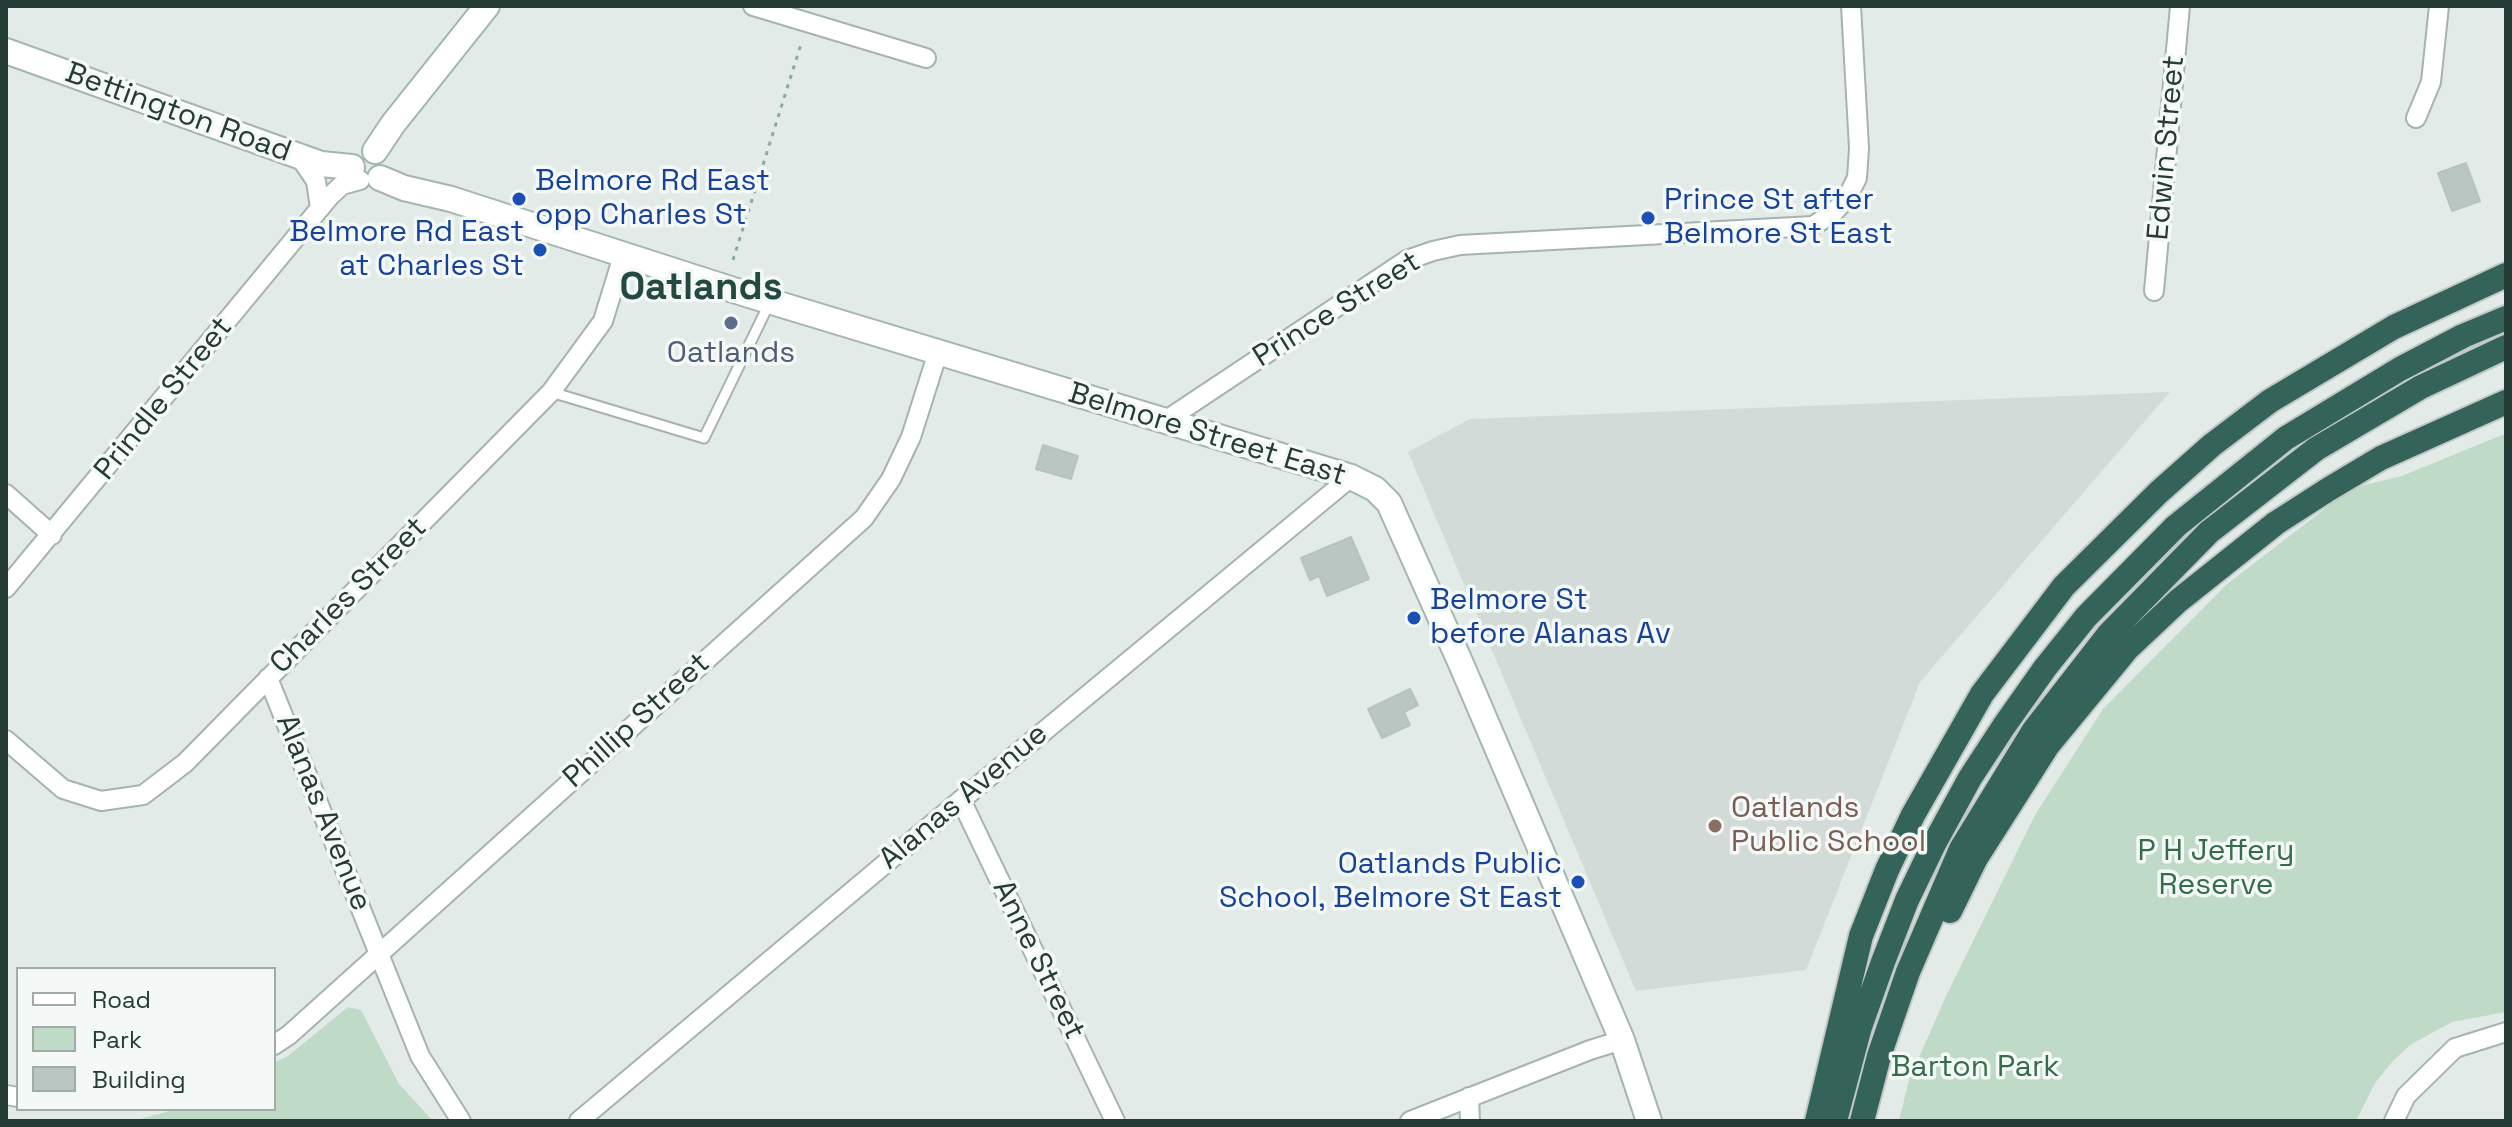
<!DOCTYPE html>
<html>
<head>
<meta charset="utf-8">
<style>
  body { margin:0 }
  #map { position:relative; width:2512px; height:1127px; overflow:hidden; background:#e3ebe8; font-family:"Space Grotesk",sans-serif }
  canvas { display:block }
  .frame { position:absolute; inset:0; border:8px solid #253b35; pointer-events:none }
  .legend { position:absolute; left:16px; top:967px; width:260px; height:144px; box-sizing:border-box; background:#f4f8f6; border:2px solid #a1aca9; margin:0; padding:10px 14px; list-style:none; font-size:24px; color:#253b35 }
  .legend li { display:flex; align-items:center; gap:16px; height:40px }
  .legend b { width:40px; border:2px solid #a1aca9 }
</style>
</head>
<body>
<div id="map">
<canvas width="2512" height="1127"></canvas>
<div class="frame"></div>
<ul class="legend">
<li><b style="height:10px;background:#fff"></b>Road</li>
<li><b style="height:22px;background:#bfdac6"></b>Park</li>
<li><b style="height:22px;background:#b9c6c1"></b>Building</li>
</ul>
</div>
<script>
const g = document.querySelector('canvas').getContext('2d');
g.lineJoin = 'round';
function fillPath(path, color) {
  g.fillStyle = color;
  g.fill(path, 'evenodd');
}
function poly(rows) {
  const path = new Path2D();
  for (const r of rows) {
    path.moveTo(r[0], r[1]);
    for (let i = 2; i < r.length; i += 2) path.lineTo(r[i], r[i + 1]);
  }
  return path;
}
function stroke(path, color, width, dash) {
  g.strokeStyle = color;
  g.lineWidth = width;
  g.lineCap = dash ? 'butt' : 'round';
  g.setLineDash(dash || []);
  g.stroke(path);
}
function write(font, color, halo, rows, align = 'center') {
  g.font = font + ' "Space Grotesk",sans-serif';
  g.lineWidth = 7;
  g.setLineDash([]);
  g.textBaseline = 'middle';
  g.strokeStyle = halo;
  g.fillStyle = color;
  for (const [text, x, y, turn = 0] of rows) {
    g.save();
    g.translate(x, y);
    g.rotate((+turn || 0) * Math.PI / 180);
    g.textAlign = isNaN(turn) ? turn : align;
    if (halo) g.strokeText(text, 0, 0);
    g.fillText(text, 0, 0);
    g.restore();
  }
}
fillPath(poly([
  [2170,392,1920,682,1806,970,1636,991,1408,452,1470,419]
]), '#d2dbd7');
fillPath(poly([
  [2502,435,2506,435,2506,1012,2452,1022,2410,1045,2392,1062,2375,1083,2356,1121,1899,1121,1909,1080,1947,994,2035,815,2103,709,2227,584,2352,488,2402,476],
  [348,1007,361,1010,399,1084,433,1121,134,1121,176,1109,274,1109,274,1063,288,1056]
]), '#bfdac6');
const building = poly([
  [2466,163,2480,201,2452,211,2438,173,2466,163],
  [1043,445,1078,456,1071,479,1036,469,1043,445],
  [1351,537,1369,579,1327,596,1319,576,1310,580,1301,558,1351,537],
  [1410,689,1418,705,1404,712,1410,725,1382,738,1368,709,1410,689]
]);
fillPath(building, '#b9c6c1');
stroke(building, '#b7c4be', 2);
const lane = poly([
  [551,392,704,438,769,304]
]);
const street = poly([
  [753,6,926,58],
  [2416,118,2431,82,2439,6],
  [299,156,316,181,320,208],
  [2154,291,2180,6],
  [1165,421,1407,260,1433,251,1460,245,1813,226,1833,213,1847,198,1857,178,1859,148,1851,6],
  [6,494,52,535],
  [6,588,330,196,342,185,360,180],
  [268,678,420,1056,461,1121],
  [6,740,63,789,101,801,143,795,185,763,551,392,603,321,623,256],
  [961,800,1115,1121],
  [274,1045,289,1035,864,518,891,479,911,437,938,352],
  [6,1095,18,1097],
  [1469,1097,1470,1121],
  [579,1121,961,800,1351,477],
  [1410,1121,1590,1050,1622,1040],
  [2394,1121,2406,1096,2455,1048,2506,1032]
]);
const secondary = poly([
  [6,51,321,164,352,167],
  [375,151,393,124,487,6],
  [380,178,404,188,451,199,749,295,1351,477,1375,489,1389,503,1462,666,1622,1040,1649,1121]
]);
const highway = poly([
  [1950,911,1976,858,2048,745,2127,649,2178,601,2276,523,2329,489,2381,458,2506,402],
  [1817,1121,1861,936,1887,870,1913,815,1982,694,2064,586,2159,492,2212,445,2270,401,2394,327,2506,275],
  [1835,1121,1860,1027,1883,962,1907,900,1934,844,1970,778,2004,726,2045,668,2086,617,2176,526,2286,438,2400,369,2463,336,2506,318],
  [1862,1121,1879,1056,1908,972,1961,849,2034,730,2108,635,2209,532,2316,449,2421,387,2506,347]
]);
stroke(lane, '#a6b3af', 13);
stroke(street, '#a6b3af', 22);
stroke(secondary, '#a3b6af', 28);
stroke(highway, '#c2c8c6', 28);
stroke(poly([
  [733,260,802,41]
]), '#88aba0', 3, [4, 6]);
stroke(lane, '#fff', 9);
stroke(street, '#fff', 18);
stroke(secondary, '#fff', 24);
stroke(highway, '#346359', 24);
for (const [x, y, r, color] of [
  [519,199,8,"#1a4fb4"],
  [1648,218,8,"#1a4fb4"],
  [540,250,8,"#1a4fb4"],
  [731,323,8,"#5c6f8a"],
  [1414,618,8,"#1a4fb4"],
  [1715,826,8,"#8d6e63"],
  [1578,882,8,"#1a4fb4"]
]) {
  const dot = new Path2D();
  dot.arc(x, y, r, 0, 2 * Math.PI);
  g.fillStyle = color;
  g.fill(dot);
  stroke(dot, '#f4f8f6', 3);
}
write('30px', '#253b35', '#f4f8f6', [
  ["Bettington Road",178,113,20],
  ["Edwin Street",2167,148,-85],
  ["Prince Street",1337,310,-32],
  ["Prindle Street",164,399,-51],
  ["Belmore Street East",1207,435,17],
  ["Charles Street",349,596,-45],
  ["Phillip Street",637,721,-42],
  ["Alanas Avenue",964,797,-40],
  ["Alanas Avenue",323,813,68],
  ["Anne Street",1038,960,64]
]);
write('30px', '#164399', '#f4f8f6', [
  ["Belmore Rd East",535,182],
  ["opp Charles St",535,216],
  ["Prince St after",1664,201],
  ["Belmore St East",1664,235],
  ["Belmore Rd East",524,233,"right"],
  ["at Charles St",524,267,"right"],
  ["Belmore St",1430,601],
  ["before Alanas Av",1430,635],
  ["Oatlands Public",1562,865,"right"],
  ["School, Belmore St East",1562,899,"right"]
], 'left');
write('30px', '#4e5e75', '#f4f8f6', [
  ["Oatlands",731,354]
]);
write('30px', '#785e54', '#f4f8f6', [
  ["Oatlands",1731,809],
  ["Public School",1731,843]
], 'left');
write('30px', '#346d49', '#f4f8f6', [
  ["P H Jeffery",2216,852],
  ["Reserve",2216,886],
  ["Barton Park",1975,1068]
]);
write('bold 38px', '#234a40', '#f4f8f6', [
  ["Oatlands",701,289]
]);
</script>
</body>
</html>
